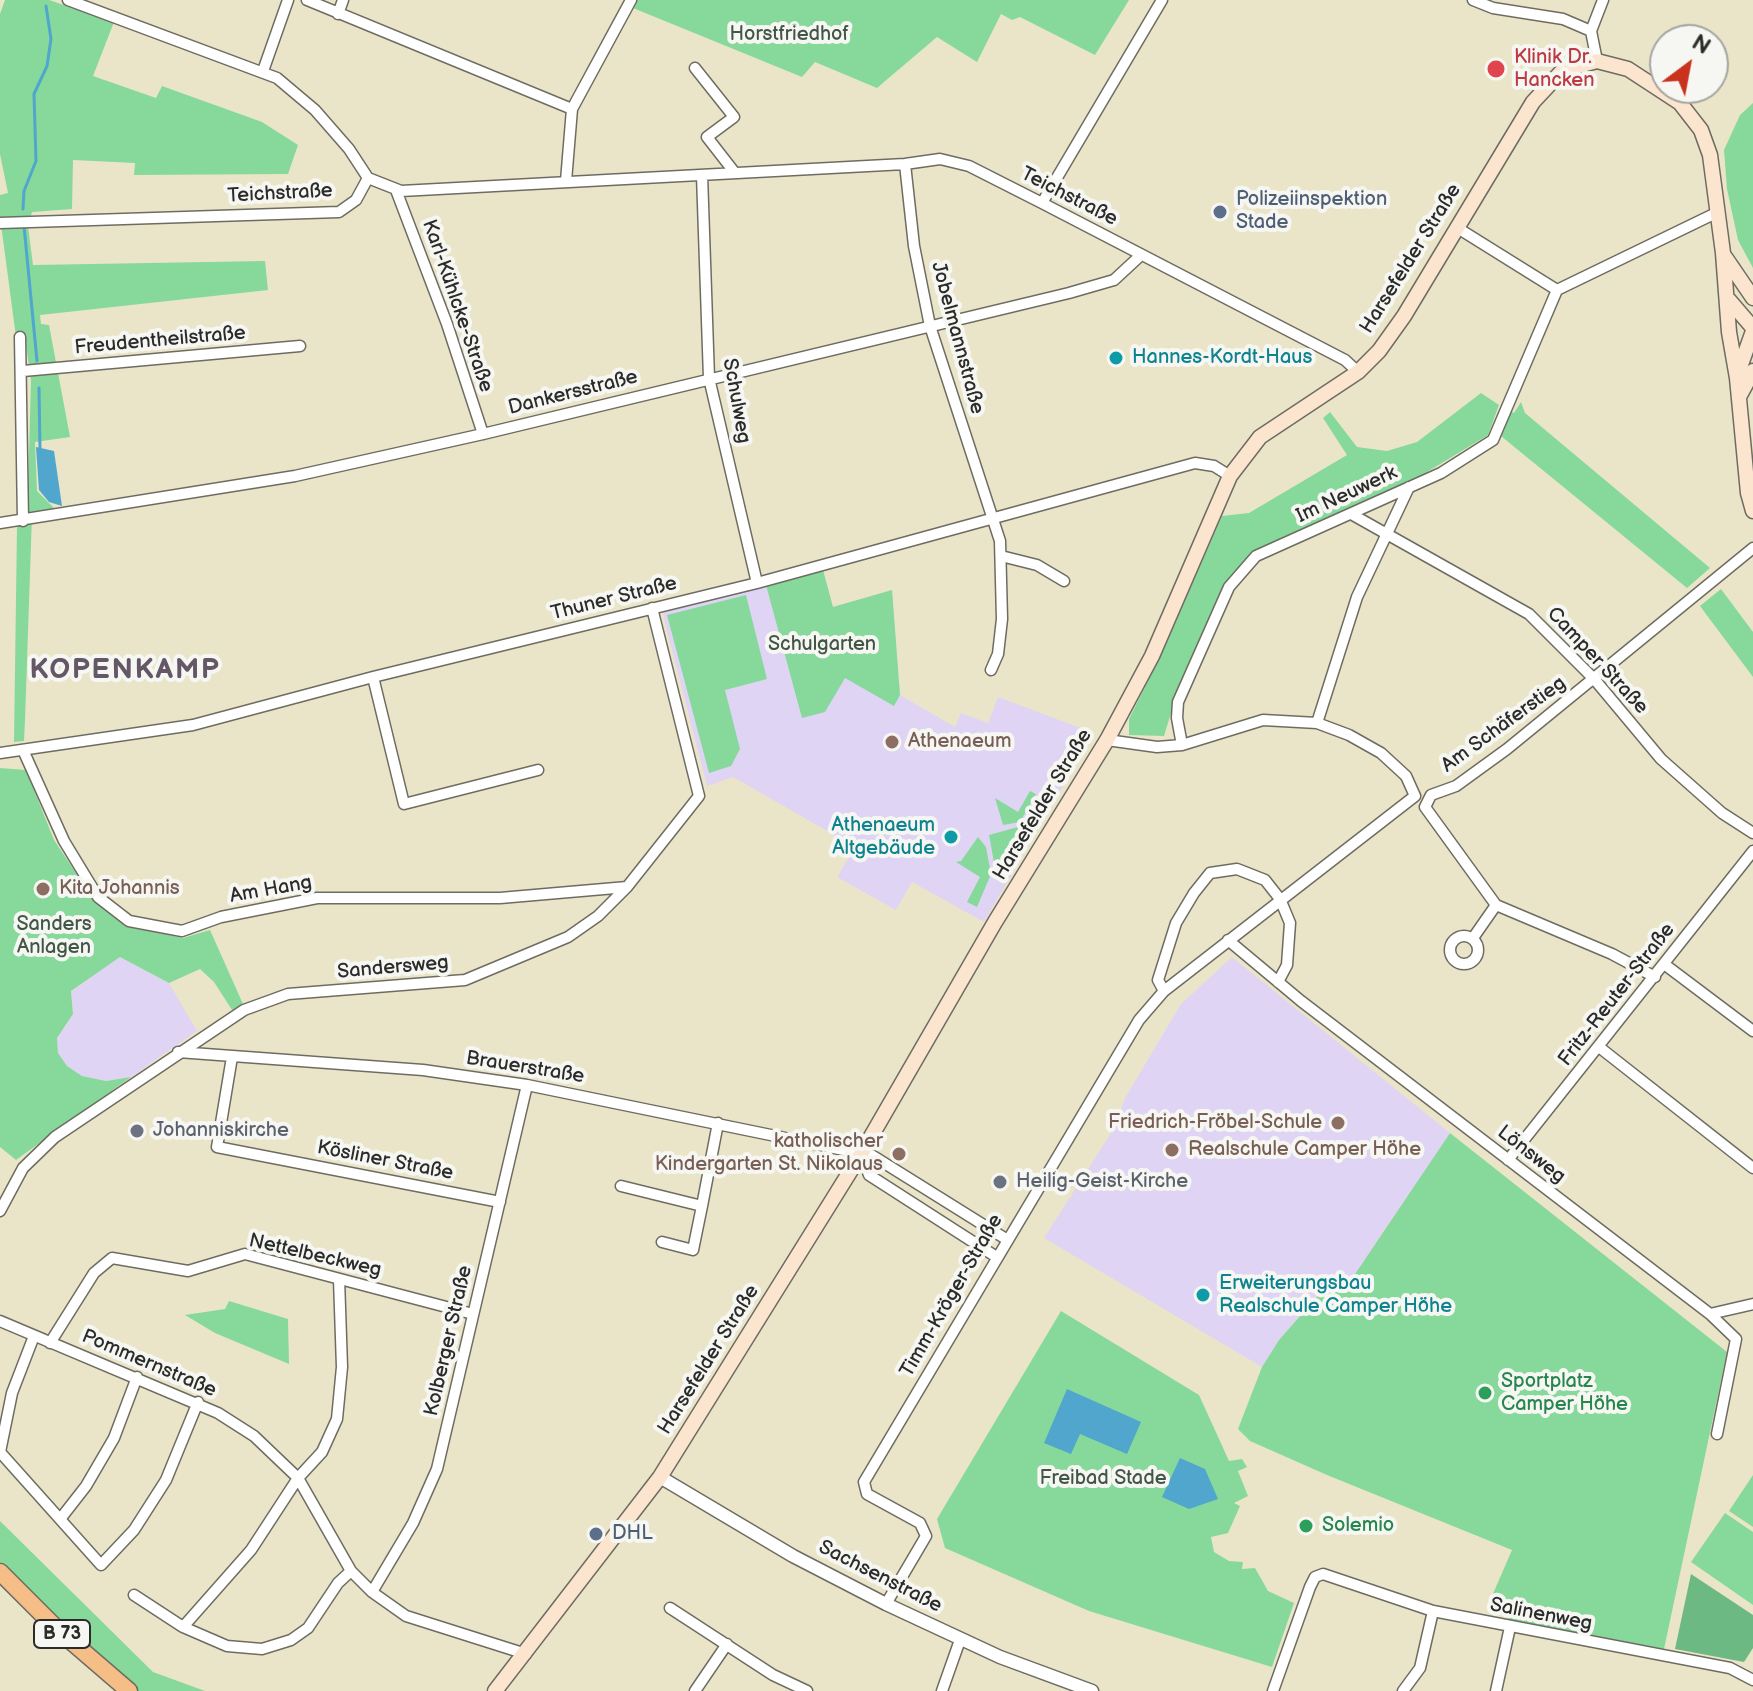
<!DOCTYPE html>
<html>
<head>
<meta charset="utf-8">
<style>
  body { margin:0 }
  #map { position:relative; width:1753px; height:1691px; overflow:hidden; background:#eae5c8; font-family:"Balsamiq Sans",sans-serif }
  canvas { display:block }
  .north { position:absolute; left:1649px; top:24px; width:80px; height:80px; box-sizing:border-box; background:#f6f6f2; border:2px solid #a5a5a2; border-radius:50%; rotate:32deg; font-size:22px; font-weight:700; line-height:32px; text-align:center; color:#2b2b2b }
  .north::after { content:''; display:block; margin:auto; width:28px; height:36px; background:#c8321e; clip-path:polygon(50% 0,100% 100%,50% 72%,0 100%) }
</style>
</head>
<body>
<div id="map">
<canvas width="1753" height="1691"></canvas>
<div class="north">N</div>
</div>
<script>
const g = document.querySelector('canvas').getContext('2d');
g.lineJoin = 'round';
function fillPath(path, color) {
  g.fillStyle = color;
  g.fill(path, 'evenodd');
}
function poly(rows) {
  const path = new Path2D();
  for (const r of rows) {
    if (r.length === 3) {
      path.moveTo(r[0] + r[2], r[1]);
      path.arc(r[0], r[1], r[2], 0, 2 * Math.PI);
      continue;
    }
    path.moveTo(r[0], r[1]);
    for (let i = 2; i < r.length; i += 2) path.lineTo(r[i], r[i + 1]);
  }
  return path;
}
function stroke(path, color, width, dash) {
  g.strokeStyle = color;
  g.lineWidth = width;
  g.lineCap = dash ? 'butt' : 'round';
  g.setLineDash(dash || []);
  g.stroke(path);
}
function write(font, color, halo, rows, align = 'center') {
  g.font = font + ' "Balsamiq Sans",sans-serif';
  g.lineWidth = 8;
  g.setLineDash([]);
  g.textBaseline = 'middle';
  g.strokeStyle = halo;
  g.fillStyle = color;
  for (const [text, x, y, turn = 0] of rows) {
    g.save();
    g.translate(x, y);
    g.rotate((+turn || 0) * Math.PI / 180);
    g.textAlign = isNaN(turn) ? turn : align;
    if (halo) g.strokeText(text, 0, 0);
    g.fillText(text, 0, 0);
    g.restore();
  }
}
fillPath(poly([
  [823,570,833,607,892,590,900,695,955,727,961,713,988,723,998,697,1094,733,984,922,912,882,896,910,837,877,855,847,733,777,707,786,663,615,665,611],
  [120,957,169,983,197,1031,131,1077,106,1081,82,1076,67,1066,58,1053,57,1038,73,1014,71,991],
  [1232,957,1450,1133,1351,1280,1322,1291,1279,1340,1262,1367,1044,1238,1113,1130,1125,1098,1181,1004]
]), '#e0d4f4');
fillPath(poly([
  [5,0,49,0,114,22,93,76,156,98,162,86,262,122,298,145,288,174,134,175,135,163,73,160,72,209,32,212,28,226,33,265,265,261,268,290,40,315,41,324,49,325,70,437,35,442,37,491,57,511,32,515,25,720,24,741,14,742,17,526,27,525,31,380,25,338,16,337,0,217,0,195,8,193,0,154,0,14],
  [637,0,1129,0,1095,55,1020,17,1012,20,1001,14,977,62,937,37,877,88,815,62,802,77,633,8],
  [1753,103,1753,268,1738,240,1727,189,1724,150,1740,115],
  [1481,393,1499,405,1488,435,1409,483,1254,554,1221,591,1175,700,1164,736,1129,735,1129,719,1164,649,1222,516,1249,513,1347,455,1323,418,1330,412,1357,447,1387,451,1417,442],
  [1521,402,1525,413,1710,568,1687,588,1501,436,1510,411,1514,413],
  [823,570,833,607,892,590,900,695,894,706,845,678,825,712,802,718,766,585],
  [1721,589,1753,632,1753,677,1700,606],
  [746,595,767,679,725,690,740,749,731,766,709,773,667,615],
  [0,768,26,770,54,840,94,900,126,926,183,938,210,930,243,1004,232,1010,214,982,200,969,169,983,120,957,71,991,73,1014,57,1038,58,1053,67,1066,82,1076,106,1081,131,1077,16,1160,0,1147],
  [1030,791,1036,794,1020,822,1003,825,995,798,1018,812],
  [1025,825,996,873,989,835],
  [978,837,986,847,991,874,977,907,967,902,980,877,956,862,961,861],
  [1450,1133,1727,1352,1664,1649,1508,1620,1511,1611,1492,1596,1512,1550,1327,1475,1250,1441,1238,1429,1262,1367,1279,1340,1322,1291,1351,1280],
  [229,1301,288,1319,289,1364,215,1333,185,1315,225,1309],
  [1061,1311,1199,1395,1229,1461,1242,1459,1247,1467,1238,1471,1248,1496,1234,1503,1240,1506,1228,1533,1211,1537,1214,1552,1229,1561,1243,1562,1242,1569,1255,1568,1268,1591,1294,1603,1272,1667,1089,1611,945,1548,937,1519],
  [1753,1475,1753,1527,1729,1511],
  [1725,1513,1753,1532,1753,1605,1691,1562],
  [0,1521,153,1672,205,1691,138,1691,122,1678,0,1562]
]), '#86d99b');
fillPath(poly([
  [1691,1574,1753,1615,1753,1648,1744,1662,1675,1649]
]), '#6cb983');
fillPath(poly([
  [36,447,54,451,62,506,49,502,39,490],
  [1067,1389,1141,1422,1127,1454,1080,1434,1071,1454,1044,1443],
  [1180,1458,1205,1469,1218,1499,1189,1509,1162,1497]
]), '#50a6cc');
stroke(poly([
  [23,209,24,191,36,161,34,94,47,66,51,39,46,6],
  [24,226,37,361],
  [39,388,40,450]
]), '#50a6cc', 3);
const minor = poly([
  [68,0,277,78,315,110,349,149,368,178],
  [307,0,572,109],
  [1473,0,1493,8,1563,19,1591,31],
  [338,14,343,0],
  [1597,61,1591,31,1603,0],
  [695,68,734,117,707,137,735,173],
  [263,71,288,0],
  [905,164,914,246,930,326,1000,541,1002,619,998,654,991,670],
  [702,175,709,378,757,583],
  [566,181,572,109,631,0],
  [396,190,447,324,483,434],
  [1042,203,1162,0],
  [0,223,339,212,356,200,368,178,401,191,905,164,940,159,969,166,1042,203,1345,360,1358,372],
  [1456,227,1557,290],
  [20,337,23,521],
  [23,371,300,346],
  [1353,515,1529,614,1595,680,1661,759,1722,813,1753,833],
  [0,523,295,476,483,434,1069,293,1114,280,1141,255],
  [1001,556,1037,565,1064,581],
  [373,677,404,804,538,770],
  [1317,723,1357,597,1409,487],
  [1182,745,1177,718,1178,702,1229,587,1256,556,1441,473,1493,440,1557,290,1716,213],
  [23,750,64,841,98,897,129,921,182,931,221,917,317,898,500,898,627,887],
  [0,753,193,725,373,677,757,583,1195,463,1214,466,1230,476],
  [1464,950,14],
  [1473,938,1496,905],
  [1228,940,1301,1001,1710,1314,1736,1339,1717,1434],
  [1664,964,1753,1031],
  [1655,977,1612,954,1496,905,1425,807,1431,795,1456,786,1507,749,1753,548],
  [1164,991,1158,980,1176,923,1194,893,1210,873,1237,869,1265,880,1280,899,1290,923,1287,965,1278,982],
  [1599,1047,1753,1168],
  [178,1052,423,1070,527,1085,873,1156,1006,1239],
  [232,1057,217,1147,500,1202],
  [861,1154,869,1175,995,1256],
  [1508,1160,1753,851],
  [621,1186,702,1206,718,1123],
  [0,1211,23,1168,55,1137,244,1010,288,994,465,980,568,937,598,916,627,887,699,796,652,608],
  [662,1242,693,1250,702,1206],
  [339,1279,342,1367,337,1419,322,1452,298,1478,251,1550,183,1627,227,1646,262,1649,291,1640,308,1628,338,1583,351,1571],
  [1710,1314,1753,1304],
  [0,1321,218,1413,254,1436,298,1478,351,1571,372,1592,406,1616,526,1654],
  [34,1336,12,1393,0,1452,101,1565,134,1530,166,1480,198,1402],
  [50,1343,94,1273,112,1258,188,1271,245,1254,473,1314],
  [61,1518,86,1486,114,1438,137,1377],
  [372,1592,413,1523,437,1469,527,1085],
  [134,1595,183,1627],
  [886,1604,926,1536,920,1523,867,1494,864,1482,1139,1020,1164,991,1415,796,1406,776,1381,753,1349,735,1317,723,1263,720,1182,745,1157,747,1107,740],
  [670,1608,773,1675,807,1691],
  [695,1691,727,1644],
  [942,1691,960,1640],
  [1273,1691,1310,1587,1315,1577,1323,1574,1433,1611,1730,1668,1753,1680],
  [1403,1691,1420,1668,1433,1611],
  [1496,1691,1510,1627]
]);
const tertiary = poly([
  [660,1477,793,1556,886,1604,1000,1657,1092,1691]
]);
const secondary = poly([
  [1725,257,1753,298],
  [1729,300,1753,328],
  [1739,370,1753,331],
  [1739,397,1753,371],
  [495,1691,660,1477,861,1154,995,922,1107,740,1152,656,1230,476,1260,437,1358,372,1379,351,1404,316,1533,102,1563,70,1597,61,1628,69,1680,103,1701,130,1710,155,1723,253,1729,332,1737,378,1748,493,1753,511]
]);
const primary = poly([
  [0,1572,57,1629,129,1691]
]);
stroke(minor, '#6e6c62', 13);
stroke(tertiary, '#6e6c62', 15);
stroke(secondary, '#6e6c62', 17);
stroke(primary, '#6e6c62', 19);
stroke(minor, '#fff', 10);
stroke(tertiary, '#fff', 12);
stroke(secondary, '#fbe5cf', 14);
stroke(primary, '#f6be87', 16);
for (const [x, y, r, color] of [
  [1496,69,10,"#e0444e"],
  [1220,212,8,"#5c6f8a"],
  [1116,358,8,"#0f9aa8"],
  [892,742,8,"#8d6e63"],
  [951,837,8,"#0f9aa8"],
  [43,889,8,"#8d6e63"],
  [1338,1123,8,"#8d6e63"],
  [137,1131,8,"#6b7280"],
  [1172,1150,8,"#8d6e63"],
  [899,1154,8,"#8d6e63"],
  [1000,1182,8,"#6b7280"],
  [1203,1295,8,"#0f9aa8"],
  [1485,1393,8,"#2e9e5b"],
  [1306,1526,8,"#2e9e5b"],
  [596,1534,8,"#5c6f8a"]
]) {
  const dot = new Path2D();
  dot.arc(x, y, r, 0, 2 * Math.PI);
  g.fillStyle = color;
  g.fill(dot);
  stroke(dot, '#f6f6f2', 3);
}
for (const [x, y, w] of [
  [62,1634,56]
]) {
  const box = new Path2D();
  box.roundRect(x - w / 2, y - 14, w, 28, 6);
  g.fillStyle = '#f6f6f2';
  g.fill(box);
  stroke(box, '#2b2b2b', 2);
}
write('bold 18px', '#2b2b2b', null, [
  ["B 73",62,1634]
]);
write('20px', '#425647', '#f6f6f2', [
  ["Horstfriedhof",789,35],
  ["Schulgarten",822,645],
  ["Sanders",54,925],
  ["Anlagen",54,948],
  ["Freibad Stade",1103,1479]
]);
write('20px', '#be3a42', '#f6f6f2', [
  ["Klinik Dr.",1514,58],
  ["Hancken",1514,81]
], 'left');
write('20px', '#2b2b2b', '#f6f6f2', [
  ["Teichstraße",280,194,-3],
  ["Teichstraße",1069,197,27],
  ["Harsefelder Straße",1411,259,-58],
  ["Karl-Kühlcke-Straße",457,306,71],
  ["Jobelmannstraße",957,338,75],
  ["Freudentheilstraße",160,341,-5],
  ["Dankersstraße",573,393,-14],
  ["Schulweg",736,401,80],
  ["Im Neuwerk",1347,495,-25],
  ["Thuner Straße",614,599,-14],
  ["Camper Straße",1597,661,47],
  ["Am Schäferstieg",1504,725,-36],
  ["Harsefelder Straße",1043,805,-59],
  ["Am Hang",271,890,-10],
  ["Sandersweg",393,968,-5],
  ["Fritz-Reuter-Straße",1617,995,-52],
  ["Brauerstraße",525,1068,9],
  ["Lönsweg",1531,1155,38],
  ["Kösliner Straße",385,1161,11],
  ["Nettelbeckweg",315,1256,13],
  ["Timm-Kröger-Straße",952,1296,-60],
  ["Kolberger Straße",449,1341,-77],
  ["Harsefelder Straße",709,1360,-58],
  ["Pommernstraße",149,1364,23],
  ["Sachsenstraße",880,1577,27],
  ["Salinenweg",1541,1615,11]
]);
write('20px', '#4e5e75', '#f6f6f2', [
  ["Polizeiinspektion",1236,200],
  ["Stade",1236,223],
  ["DHL",612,1534]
], 'left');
write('20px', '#0d838f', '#f6f6f2', [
  ["Hannes-Kordt-Haus",1132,358],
  ["Athenaeum",935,826,"right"],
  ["Altgebäude",935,849,"right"],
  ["Erweiterungsbau",1219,1284],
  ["Realschule Camper Höhe",1219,1307]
], 'left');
write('20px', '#785e54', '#f6f6f2', [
  ["Athenaeum",908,742],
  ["Kita Johannis",59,889],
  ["Friedrich-Fröbel-Schule",1322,1123,"right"],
  ["katholischer",883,1142,"right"],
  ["Kindergarten St. Nikolaus",883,1165,"right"],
  ["Realschule Camper Höhe",1188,1150]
], 'left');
write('20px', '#5b616d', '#f6f6f2', [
  ["Johanniskirche",153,1131],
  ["Heilig-Geist-Kirche",1016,1182]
], 'left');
write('20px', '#27864d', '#f6f6f2', [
  ["Sportplatz",1501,1382],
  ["Camper Höhe",1501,1405],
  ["Solemio",1322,1526]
], 'left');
g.letterSpacing = '2px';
write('bold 28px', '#645766', '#f6f6f2', [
  ["KOPENKAMP",125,671]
]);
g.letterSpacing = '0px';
</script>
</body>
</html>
